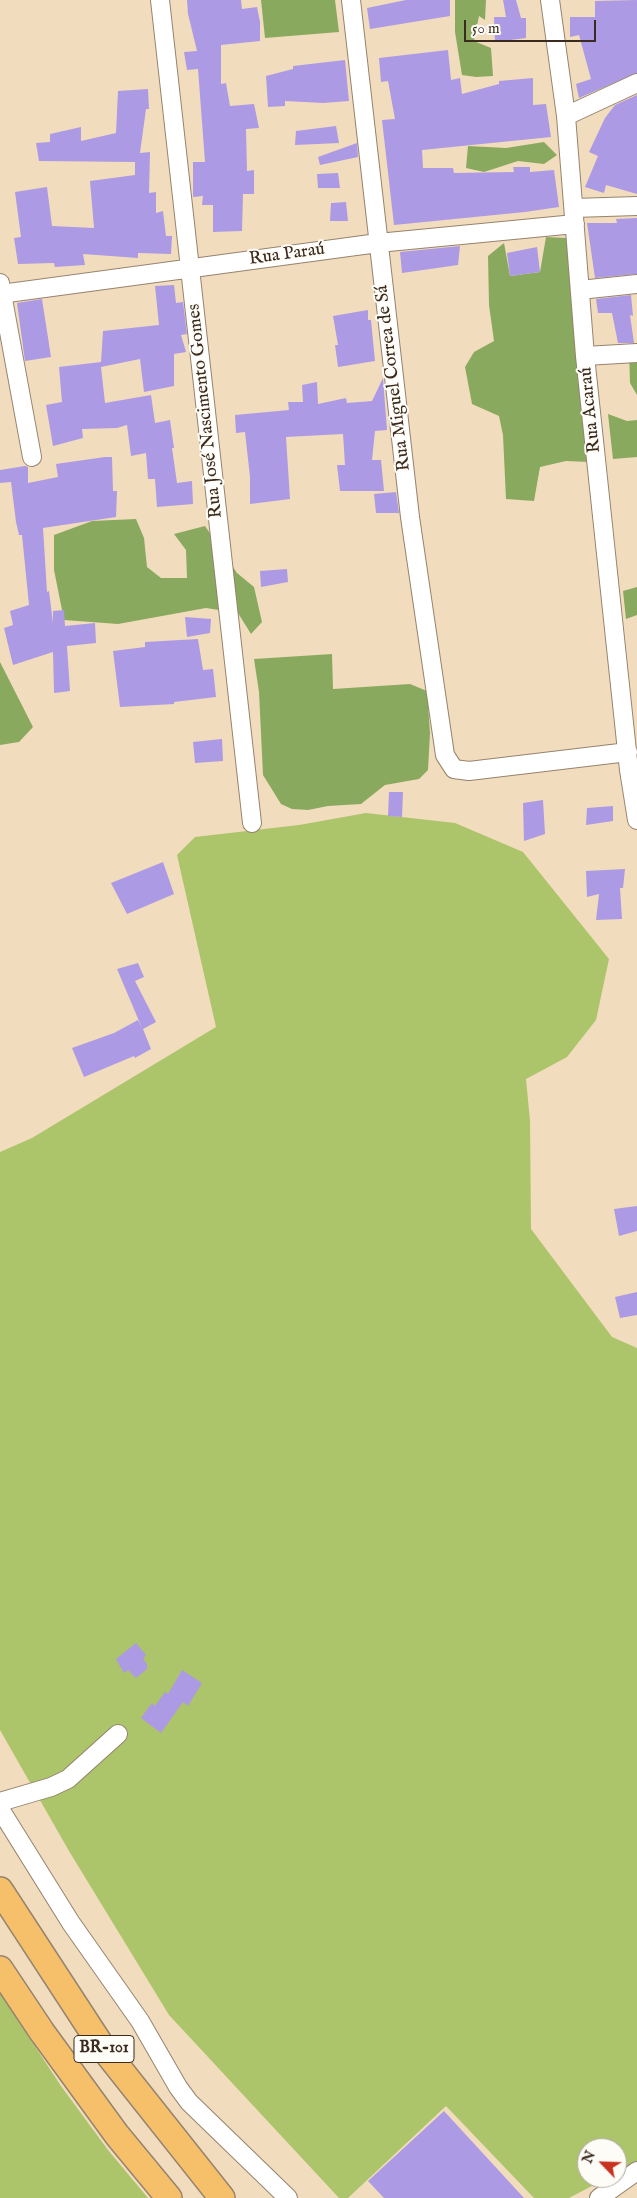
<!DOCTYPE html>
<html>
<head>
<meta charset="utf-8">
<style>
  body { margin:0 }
  #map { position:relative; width:637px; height:2198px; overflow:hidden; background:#f2dcbe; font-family:"IM FELL English",serif }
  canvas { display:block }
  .north { position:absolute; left:577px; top:2138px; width:50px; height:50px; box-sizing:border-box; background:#fdfcf7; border:1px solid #afa8a0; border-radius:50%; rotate:294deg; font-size:14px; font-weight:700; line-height:20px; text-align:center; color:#3b2a1e }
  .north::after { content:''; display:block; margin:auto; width:18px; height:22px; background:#c8321e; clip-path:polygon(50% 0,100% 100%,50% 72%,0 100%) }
  .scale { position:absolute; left:464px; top:20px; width:132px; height:22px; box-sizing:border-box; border:2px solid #3b2a1e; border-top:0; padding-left:6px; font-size:15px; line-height:18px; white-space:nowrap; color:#3b2a1e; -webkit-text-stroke:4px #fdfcf7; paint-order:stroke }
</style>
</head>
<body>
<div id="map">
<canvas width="637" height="2198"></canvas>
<div class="north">N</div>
<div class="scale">50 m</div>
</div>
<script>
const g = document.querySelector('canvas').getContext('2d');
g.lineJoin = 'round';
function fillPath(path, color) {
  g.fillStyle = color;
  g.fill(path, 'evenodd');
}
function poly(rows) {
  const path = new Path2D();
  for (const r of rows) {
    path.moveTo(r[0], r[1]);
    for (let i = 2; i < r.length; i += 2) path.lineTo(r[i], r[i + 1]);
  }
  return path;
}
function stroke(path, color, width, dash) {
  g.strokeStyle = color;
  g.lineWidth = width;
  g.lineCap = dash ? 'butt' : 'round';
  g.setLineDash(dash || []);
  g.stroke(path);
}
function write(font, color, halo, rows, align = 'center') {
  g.font = font + ' "IM FELL English",serif';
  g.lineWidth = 4;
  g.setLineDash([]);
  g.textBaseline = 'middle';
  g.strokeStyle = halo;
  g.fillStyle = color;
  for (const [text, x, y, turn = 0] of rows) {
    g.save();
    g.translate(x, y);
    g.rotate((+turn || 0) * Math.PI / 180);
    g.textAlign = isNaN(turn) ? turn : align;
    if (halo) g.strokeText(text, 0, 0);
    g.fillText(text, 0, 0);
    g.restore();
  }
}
fillPath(poly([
  [366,813,455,823,523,852,609,959,596,1020,567,1057,526,1079,530,1121,531,1229,612,1337,637,1348,637,2162,617,2173,617,2148,587,2148,587,2178,607,2178,569,2198,534,2198,446,2106,348,2198,339,2198,169,2015,69,1851,0,1730,0,1152,32,1138,216,1027,177,855,195,837,299,825],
  [0,1993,61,2086,108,2150,148,2198,0,2198]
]), '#acc46a');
fillPath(poly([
  [261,0,335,0,339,32,265,38],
  [455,0,486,0,485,20,479,16,474,41,491,48,493,76,476,77,462,75,455,32],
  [544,142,557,155,544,164,518,161,484,172,466,168,468,146,506,148],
  [546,237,567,238,589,462,566,461,540,467,534,501,506,499,503,435,499,416,472,404,465,367,474,352,494,341,489,305,488,256,504,243,510,276,540,272],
  [629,350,637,350,637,395,630,383],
  [608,414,627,421,637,420,637,457,613,459],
  [136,519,144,538,147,567,161,578,187,578,186,550,174,534,205,526,237,573,254,587,262,622,251,634,238,613,206,608,118,624,64,620,54,570,54,535,92,521],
  [637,587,637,615,626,619,623,591],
  [332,654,333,689,410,684,427,691,430,733,428,770,419,779,385,785,361,804,328,806,308,810,292,809,281,804,263,775,259,692,254,659],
  [0,662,33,727,19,742,0,745]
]), '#89aa5e');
fillPath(poly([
  [187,0,241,0,242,9,257,7,260,22,260,41,221,45,221,84,226,83,230,106,254,104,259,128,246,129,247,171,254,170,254,194,243,194,242,231,213,232,213,205,202,205,203,196,193,197,193,162,205,162,198,69,187,70,184,52,197,51,188,14],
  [406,0,450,0,450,16,370,29,367,8],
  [503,0,516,0,521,18,526,18,526,38,495,42,494,17,506,17],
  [637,0,637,73,579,98,576,84,591,79,579,35,570,37,570,17,595,17,595,1],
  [448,50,451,80,460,78,462,94,499,84,499,81,533,78,533,105,546,104,551,137,422,150,423,168,453,168,454,173,514,172,513,167,530,167,530,172,554,170,559,207,525,212,394,225,382,120,395,119,388,81,381,82,379,58],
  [345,60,349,101,323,103,285,101,285,106,268,107,266,76,293,69,293,66],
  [148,89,149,109,146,109,140,153,150,152,149,193,156,192,156,213,163,211,166,236,172,236,171,254,138,253,138,258,83,254,85,265,55,267,54,263,18,264,14,238,21,237,15,192,47,187,52,226,94,228,90,181,135,175,135,162,39,161,36,143,50,142,50,134,81,127,81,141,116,133,118,91],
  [637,95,637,194,606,185,604,193,585,187,598,156,589,152,605,118,615,105],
  [336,126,339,143,295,145,296,131],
  [357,143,358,157,320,165,318,157],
  [338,173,340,188,318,188,317,174],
  [346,202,348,221,330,221,331,203],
  [637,218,637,274,595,278,587,223,617,223,616,219],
  [460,246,458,265,402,273,400,252],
  [537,247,540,272,510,276,507,253],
  [174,285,176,303,183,302,187,334,181,335,186,352,174,354,174,386,144,392,140,359,101,367,105,403,151,395,155,423,170,420,174,448,172,448,177,483,192,481,193,504,157,507,155,479,148,479,146,453,131,456,127,425,117,428,82,429,83,438,53,446,46,405,62,402,59,367,101,362,103,331,159,325,155,286],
  [631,295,633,316,630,315,634,343,618,343,612,313,598,313,596,299],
  [42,299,51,357,25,361,17,303],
  [368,310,368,320,371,320,375,361,338,367,335,345,338,345,333,316],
  [383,378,387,430,375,431,372,460,381,460,384,491,340,491,337,465,345,465,343,434,286,437,290,499,250,504,250,477,245,432,236,433,235,415,289,410,288,402,303,402,302,385,317,382,318,404,346,398,347,403,372,401],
  [105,457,112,457,113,491,117,491,116,517,43,528,47,592,49,591,53,623,53,611,64,610,65,626,95,623,96,643,67,646,70,691,54,693,53,652,13,665,4,628,13,625,10,611,29,605,22,535,19,535,16,522,11,482,0,483,0,470,25,466,28,467,28,483,58,477,56,464],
  [396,492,399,513,376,513,374,494],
  [287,569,288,582,261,587,260,571],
  [185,617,211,619,210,633,187,637],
  [198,639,203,670,213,669,216,697,174,702,174,704,120,707,113,651,145,647,145,642],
  [222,739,223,761,195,763,193,742],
  [389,792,403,792,402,817,388,816],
  [543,800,545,834,524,841,523,803],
  [613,806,613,821,586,825,587,808],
  [163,862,174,894,127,914,111,883],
  [625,869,623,888,620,888,622,919,596,920,599,894,587,897,586,871],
  [138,963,144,977,135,981,156,1022,143,1029,151,1049,135,1058,134,1056,84,1077,72,1048,114,1033,138,1020,142,1028,117,969],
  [637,1206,637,1231,619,1236,614,1209],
  [637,1292,637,1315,620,1318,615,1297],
  [136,1643,146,1655,143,1659,147,1664,147,1669,136,1678,128,1670,124,1673,116,1659],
  [182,1670,202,1683,188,1706,183,1702,161,1733,141,1718,152,1703,155,1706,165,1692,168,1694],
  [444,2111,524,2198,384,2198,368,2181]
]), '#ad9ae4');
const minor = poly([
  [160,0,252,823],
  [351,0,410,517,445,755,454,769,469,771,628,752],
  [550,0,566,116,585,356,629,770,637,820],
  [566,116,637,83],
  [574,208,637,206],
  [0,283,32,457],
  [580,290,637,284],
  [0,294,378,243,575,224],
  [585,356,637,353],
  [0,1802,51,1787,68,1779,118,1734],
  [0,1809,71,1923,140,2021,178,2087,189,2102,288,2198],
  [599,2198,637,2171]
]);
const highway = poly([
  [0,1890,103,2048,222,2198],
  [0,1969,42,2032,117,2135,169,2198]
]);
stroke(minor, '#96836e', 20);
stroke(highway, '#96836e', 28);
stroke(minor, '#fff', 18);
stroke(highway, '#f6c06b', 25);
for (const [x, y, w] of [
  [104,2049,60]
]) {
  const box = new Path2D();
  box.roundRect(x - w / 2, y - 13.5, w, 27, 4);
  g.fillStyle = '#fdfcf7';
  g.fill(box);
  stroke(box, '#3b2a1e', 1);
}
write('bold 16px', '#3b2a1e', null, [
  ["BR-101",104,2049]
]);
write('18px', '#3b2a1e', '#fdfcf7', [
  ["Rua Paraú",287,255,-8],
  ["Rua Miguel Correa de Sá",394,378,-97],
  ["Rua Acaraú",591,410,-96],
  ["Rua José Nascimento Gomes",206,411,-96]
]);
</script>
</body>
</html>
